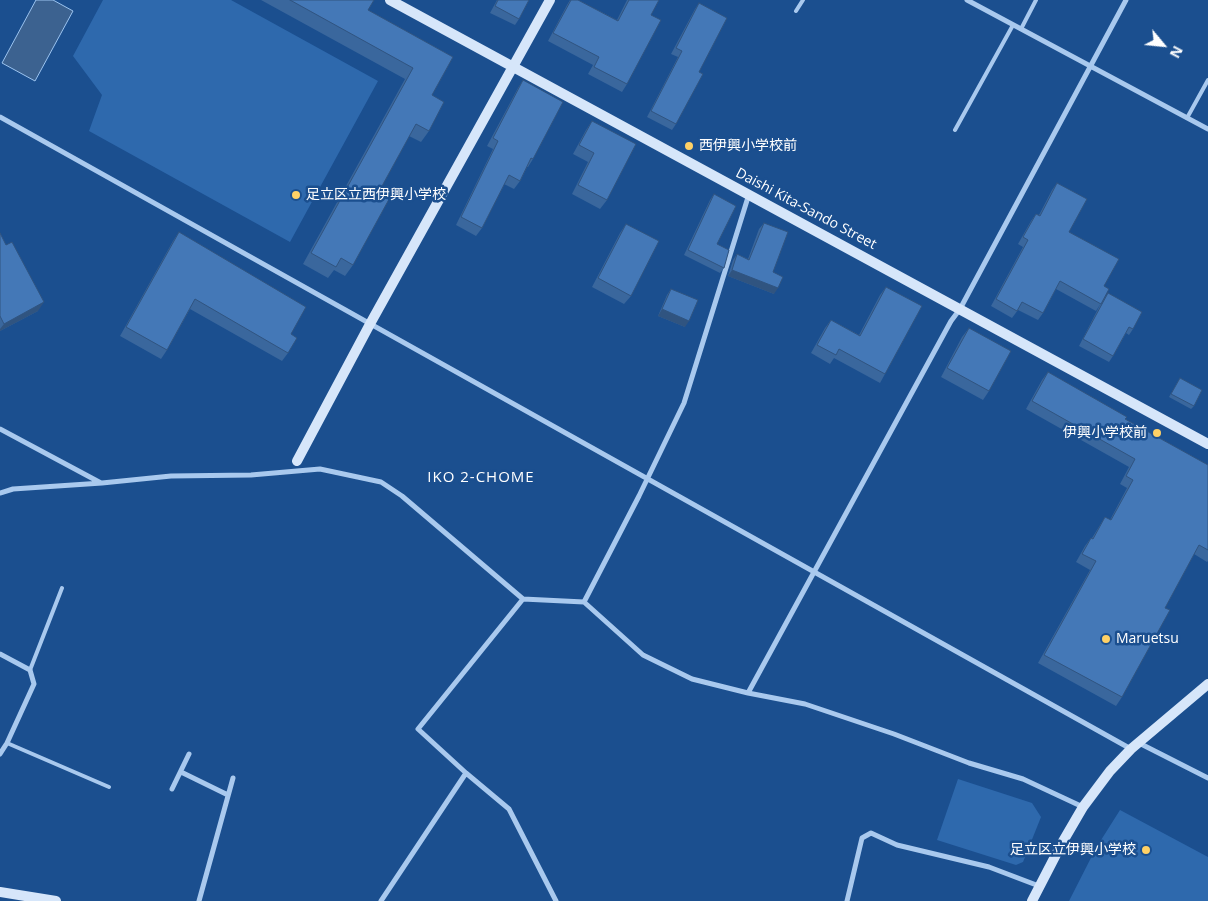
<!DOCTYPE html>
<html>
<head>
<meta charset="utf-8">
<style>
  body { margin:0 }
  #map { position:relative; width:1208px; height:901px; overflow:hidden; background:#1b4f8f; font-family:"Open Sans",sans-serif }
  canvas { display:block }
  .north { position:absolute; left:1138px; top:20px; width:50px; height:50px; -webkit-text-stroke:4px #1b4f8f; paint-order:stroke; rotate:118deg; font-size:14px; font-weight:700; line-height:20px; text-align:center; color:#fff }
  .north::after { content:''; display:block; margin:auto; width:18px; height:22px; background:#fff; clip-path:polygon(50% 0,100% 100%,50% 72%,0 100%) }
</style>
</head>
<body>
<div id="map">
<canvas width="1208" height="901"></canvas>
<div class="north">N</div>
</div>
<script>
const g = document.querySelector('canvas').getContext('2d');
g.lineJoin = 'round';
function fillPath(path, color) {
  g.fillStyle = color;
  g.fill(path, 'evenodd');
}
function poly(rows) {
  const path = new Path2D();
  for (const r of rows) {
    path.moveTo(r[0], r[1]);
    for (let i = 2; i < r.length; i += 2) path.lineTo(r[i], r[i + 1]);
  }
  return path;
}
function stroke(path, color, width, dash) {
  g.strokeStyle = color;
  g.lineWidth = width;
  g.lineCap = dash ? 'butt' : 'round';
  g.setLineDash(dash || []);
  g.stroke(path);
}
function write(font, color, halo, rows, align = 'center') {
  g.font = font + ' "Open Sans","Noto Sans JP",sans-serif';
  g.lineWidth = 5;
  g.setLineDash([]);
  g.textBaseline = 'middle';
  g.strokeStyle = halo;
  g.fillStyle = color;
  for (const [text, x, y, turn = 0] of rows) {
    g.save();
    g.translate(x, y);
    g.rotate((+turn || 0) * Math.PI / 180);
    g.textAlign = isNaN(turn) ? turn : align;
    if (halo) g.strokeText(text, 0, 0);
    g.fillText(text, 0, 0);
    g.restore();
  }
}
fillPath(poly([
  [103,0,231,0,378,81,290,242,89,131,102,95,73,56],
  [958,779,1032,803,1041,817,1023,862,1016,865,937,840],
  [1120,810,1208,857,1208,901,1069,901,1096,848]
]), '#2e69ad');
const water = poly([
  [36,0,53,0,73,11,35,81,2,63,36,0]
]);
fillPath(water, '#3c6290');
stroke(water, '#9cc4f0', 1);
stroke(poly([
  [796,11,803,0],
  [1021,29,1036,0],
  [1187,118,1208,80],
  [955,130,1013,25],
  [30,670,62,588],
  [7,743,109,787]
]), '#a9c9ee', 4);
stroke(poly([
  [967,0,1208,129],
  [0,117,1131,749],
  [0,429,101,483],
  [0,493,13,489,102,483,171,476,251,475,320,469,381,482,402,496,523,599],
  [584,602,643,655,692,679,748,693,805,704,894,734,969,763,1023,779,1083,807],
  [0,654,30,670,34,684,7,743,0,754],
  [748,693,951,321,960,309,1126,0],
  [1139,743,1208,778],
  [181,772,228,795],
  [172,789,189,754],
  [199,901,233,778],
  [381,901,466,773],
  [556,901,509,809,466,773,418,729,523,599,584,602,639,496,684,403,749,194],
  [847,901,862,838,871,833,897,845,989,867,1039,886]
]), '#a9c9ee', 5);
stroke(poly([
  [390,0,1208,444],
  [297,461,370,324,550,0],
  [0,892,56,901],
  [1032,901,1062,843,1083,807,1110,771,1131,749,1208,684]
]), '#d6e6fa', 10);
fillPath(poly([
  [261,0,374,0,368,10,453,57,432,95,429,131,421,142,409,136,382,186,353,265,345,276,334,270,328,278,303,264,405,79],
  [497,0,529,0,519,19,515,25,490,13],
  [570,0,578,0,617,20,627,0,659,0,651,15,627,84,622,92,588,74,593,65,548,41,567,5],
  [699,3,699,72,676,124,672,130,647,117,678,57,671,54,695,9],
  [523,80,533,159,528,167,527,167,520,181,514,189,504,184,482,228,476,236,456,225,493,149,487,146,518,88],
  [592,121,607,200,600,209,572,194,588,162,573,154,586,130],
  [1057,183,1069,232,1104,286,1104,298,1108,293,1133,329,1129,335,1126,333,1113,356,1109,362,1079,346,1101,303,1096,311,1056,289,1043,313,1038,320,1018,310,1012,318,991,306,1023,247,1018,244,1031,221,1036,214,1039,215,1052,190],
  [714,194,717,244,724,268,720,273,684,255,710,200],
  [764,223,773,272,774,294,728,276,733,260,737,254,748,259,759,229],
  [626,224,631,296,624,304,592,287,620,233],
  [179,232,291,334,288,353,282,361,190,309,167,350,161,359,120,336,173,241],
  [0,233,38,311,0,331],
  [886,287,885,374,880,383,834,358,830,364,811,353,825,328,831,320,859,335,880,295],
  [671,289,685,327,658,316,667,295],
  [969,328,989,391,983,400,941,377,962,337],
  [1048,372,1125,419,1208,465,1208,561,1207,562,1194,554,1165,608,1122,697,1116,706,1038,663,1090,570,1076,562,1085,546,1091,538,1092,538,1105,517,1110,520,1127,488,1120,484,1129,467,1026,409,1042,380],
  [1180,378,1194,406,1191,409,1169,397]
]), '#3a679d');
fillPath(poly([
  [732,270,778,288,774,294,728,276],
  [44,302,38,311,0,331,0,329,4,324],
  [662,309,689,321,685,327,658,316]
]), '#305480');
const building = poly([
  [290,0,374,0,368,10,453,57,432,95,444,102,429,131,416,124,382,186,393,192,353,265,341,258,336,267,311,253,413,68,290,0],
  [498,0,529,0,519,19,495,6,498,0],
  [571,0,578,0,618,21,629,0,659,0,651,15,661,20,627,84,594,67,599,57,553,33,571,0],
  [699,3,727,18,699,72,703,74,676,124,651,111,682,51,676,48,699,3],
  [523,80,563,102,533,159,531,158,520,181,509,175,482,228,461,217,498,141,493,138,523,80],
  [592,121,636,144,607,200,578,185,594,153,579,145,592,121],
  [1057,183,1087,199,1069,232,1119,259,1104,286,1109,289,1101,304,1060,281,1043,313,1022,302,1017,311,996,299,1028,240,1023,237,1036,214,1040,216,1057,183],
  [714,194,736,206,717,244,729,250,724,268,688,250,714,194],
  [764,223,788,232,773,272,783,277,778,288,732,270,737,254,749,260,764,223],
  [626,224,659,241,631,296,598,278,626,224],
  [179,232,306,307,291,334,297,338,288,353,195,299,167,350,126,327,179,232],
  [0,233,6,245,12,242,44,302,4,324,0,316,0,233],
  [886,287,922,306,885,374,839,349,836,355,817,345,831,320,860,336,886,287],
  [671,289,698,300,689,321,662,309,671,289],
  [1108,293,1142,312,1133,329,1129,327,1113,356,1083,339,1108,293],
  [969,328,1011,351,989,391,947,368,969,328],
  [1048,372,1127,417,1125,419,1208,465,1208,550,1199,545,1165,608,1170,610,1122,697,1044,655,1096,561,1082,554,1091,538,1093,539,1105,517,1111,520,1133,480,1126,476,1135,459,1032,401,1048,372],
  [1180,378,1202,390,1194,406,1171,394,1180,378]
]);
fillPath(building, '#4478b7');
stroke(building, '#305480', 1);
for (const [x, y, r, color] of [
  [689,146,5,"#ffd166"],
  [296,195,5,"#ffd166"],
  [1157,433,5,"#ffd166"],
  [1106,639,5,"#ffd166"],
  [1146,850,5,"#ffd166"]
]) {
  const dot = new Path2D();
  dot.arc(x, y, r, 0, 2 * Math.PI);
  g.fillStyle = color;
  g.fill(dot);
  stroke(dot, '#1b4f8f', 2);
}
write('14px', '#fff', '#1b4f8f', [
  ["西伊興小学校前",699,146],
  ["足立区立西伊興小学校",306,195],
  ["伊興小学校前",1147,433,"right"],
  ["Maruetsu",1116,639],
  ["足立区立伊興小学校",1136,850,"right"]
], 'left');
write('14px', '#fff', '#1b4f8f', [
  ["Daishi Kita-Sando Street",806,209,28]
]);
g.letterSpacing = '1px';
write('15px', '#fff', '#1b4f8f', [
  ["IKO 2-CHOME",481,478]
]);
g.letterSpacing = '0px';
</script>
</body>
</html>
